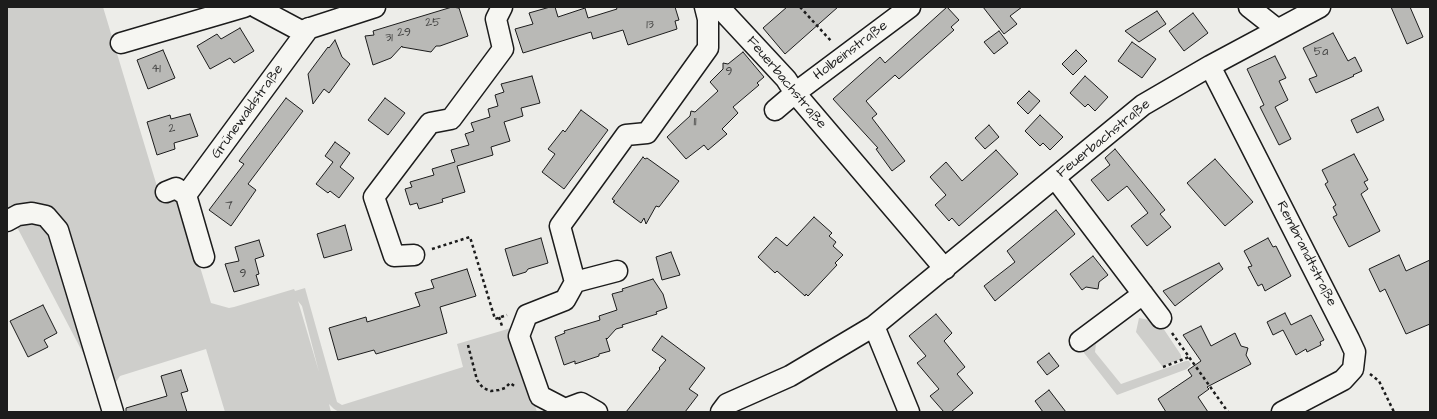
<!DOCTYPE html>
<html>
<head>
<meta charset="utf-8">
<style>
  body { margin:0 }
  #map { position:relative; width:1437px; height:419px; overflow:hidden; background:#edede9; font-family:"Architects Daughter",sans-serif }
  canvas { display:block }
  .frame { position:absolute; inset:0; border:8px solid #1c1c1c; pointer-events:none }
</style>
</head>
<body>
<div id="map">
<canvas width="1437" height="419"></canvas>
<div class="frame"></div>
</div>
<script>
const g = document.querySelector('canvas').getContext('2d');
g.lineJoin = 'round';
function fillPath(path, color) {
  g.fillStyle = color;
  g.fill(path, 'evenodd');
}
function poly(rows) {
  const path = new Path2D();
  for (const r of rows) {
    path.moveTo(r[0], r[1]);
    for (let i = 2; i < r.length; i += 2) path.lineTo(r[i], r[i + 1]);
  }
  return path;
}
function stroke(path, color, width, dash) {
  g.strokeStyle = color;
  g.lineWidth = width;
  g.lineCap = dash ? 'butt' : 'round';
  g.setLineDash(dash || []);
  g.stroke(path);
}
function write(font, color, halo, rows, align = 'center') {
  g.font = font + ' "Architects Daughter",sans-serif';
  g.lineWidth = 3;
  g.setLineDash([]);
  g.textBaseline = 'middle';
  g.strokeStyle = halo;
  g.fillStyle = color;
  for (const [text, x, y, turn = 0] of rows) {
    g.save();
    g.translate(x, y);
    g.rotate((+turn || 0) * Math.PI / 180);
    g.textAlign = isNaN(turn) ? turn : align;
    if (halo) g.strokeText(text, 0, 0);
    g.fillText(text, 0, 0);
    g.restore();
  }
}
fillPath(poly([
  [7,7,103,7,162,203,179,198,211,303,229,308,234,307,294,289,295,291,305,288,337,402,342,405,463,367,457,344,511,328,537,412,339,412,334,409,329,404,331,412,225,412,206,349,120,376,106,397,7,208],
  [298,301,302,306,319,372],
  [1125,318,1123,323,1096,344,1095,352,1121,384,1186,361,1189,361,1191,365,1187,369,1117,395,1081,349],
  [1139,318,1159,322,1181,355,1181,359,1162,366,1136,332]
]), '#cececb');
const building = poly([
  [452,7,459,8,468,36,440,46,436,46,431,52,402,47,402,46,391,58,373,65,365,36,374,35,373,31,452,7],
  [550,7,555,7,558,17,585,8,588,18,617,9,616,7,675,7,679,20,675,21,677,29,628,45,623,30,593,39,591,32,523,53,515,29,533,24,529,13,550,7],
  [787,7,838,7,785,54,763,28,787,7],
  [947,7,959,20,951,27,954,30,899,79,895,75,866,101,877,114,872,118,905,161,892,171,876,149,878,148,833,99,880,57,885,63,947,7],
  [983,7,1022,7,1010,16,1017,24,1004,34,983,7],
  [1391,7,1410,7,1423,37,1407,44,1391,7],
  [1157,11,1166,24,1139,42,1125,31,1157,11],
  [1193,13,1208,33,1184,51,1169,31,1193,13],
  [240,28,254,51,234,63,230,58,210,69,197,46,217,34,221,39,240,28],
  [999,31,1008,43,994,54,984,42,999,31],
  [1333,33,1348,61,1355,57,1362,71,1353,75,1354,76,1316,93,1309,79,1317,76,1303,48,1333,33],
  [335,40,342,57,350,64,329,93,324,89,313,104,308,74,328,47,329,48,335,40],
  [1132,42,1156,59,1142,78,1118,61,1132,42],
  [163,50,175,78,148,89,137,60,163,50],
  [1076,50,1087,61,1073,75,1062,64,1076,50],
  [743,52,764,77,757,83,759,85,733,107,738,113,722,129,727,134,708,150,704,145,686,159,667,137,690,116,691,111,695,112,718,91,710,82,723,69,723,63,728,64,743,52],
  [1275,56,1286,78,1279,81,1288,100,1275,107,1291,139,1279,145,1260,107,1264,105,1247,69,1275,56],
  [532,76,540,103,521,108,523,116,504,122,510,141,491,147,493,155,457,166,465,192,442,199,443,202,419,209,417,203,410,205,405,189,412,187,410,182,434,175,432,169,455,162,451,150,469,145,465,134,474,131,471,123,490,117,488,109,498,106,495,95,504,92,501,84,532,76],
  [1085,76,1108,97,1095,111,1088,104,1085,107,1070,93,1085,76],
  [1029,91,1040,101,1028,114,1017,103,1029,91],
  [286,98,303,111,248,184,256,190,231,226,209,210,244,164,239,161,286,98],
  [385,98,405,113,388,135,368,120,385,98],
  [1378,107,1384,120,1357,133,1351,120,1378,107],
  [581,110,608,130,564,189,542,172,555,154,548,149,563,130,565,132,581,110],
  [190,114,198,136,174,143,175,149,157,155,147,122,170,115,171,119,190,114],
  [1040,115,1063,137,1050,150,1043,143,1040,146,1025,131,1040,115],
  [989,125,999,137,985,149,975,138,989,125],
  [335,142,350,153,340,167,354,178,339,198,330,191,328,193,316,184,333,162,325,156,335,142],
  [1115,149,1165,210,1160,214,1171,227,1147,246,1131,226,1148,213,1127,186,1108,201,1091,180,1110,165,1105,158,1115,149],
  [996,150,1018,174,959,226,952,218,949,221,935,205,946,195,930,177,946,162,962,181,996,150],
  [1354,154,1368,180,1364,182,1368,189,1361,194,1380,231,1349,247,1333,217,1337,215,1333,207,1336,205,1325,184,1328,182,1322,170,1354,154],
  [643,157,645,159,647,158,679,181,659,207,656,206,646,224,644,218,641,223,613,202,615,201,612,199,643,157],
  [1215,159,1253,202,1225,226,1187,183,1215,159],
  [1056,210,1075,234,995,301,984,286,1015,262,1007,251,1056,210],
  [814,217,832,233,829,236,836,242,833,246,843,255,835,263,837,265,808,296,806,294,805,296,777,271,775,273,758,257,776,237,787,246,814,217],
  [345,225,352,250,324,258,317,234,345,225],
  [541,238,548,263,528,269,526,272,513,276,505,249,541,238],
  [1268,238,1273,247,1276,246,1291,276,1265,291,1262,284,1258,286,1248,267,1252,266,1244,251,1268,238],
  [259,240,264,256,255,259,259,274,256,275,259,285,234,292,225,264,239,261,235,247,259,240],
  [671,252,680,275,662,280,656,257,671,252],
  [1399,255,1406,271,1430,260,1430,324,1406,334,1385,289,1380,292,1369,269,1399,255],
  [1093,256,1108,275,1099,282,1098,289,1086,287,1082,290,1070,274,1093,256],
  [1219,263,1223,269,1175,306,1163,291,1219,263],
  [467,269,476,296,440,307,447,333,376,354,374,350,338,360,329,328,366,317,367,322,420,306,415,293,434,288,431,280,467,269],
  [653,279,663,294,667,308,656,312,657,314,622,325,623,327,616,329,607,339,606,338,610,351,599,354,599,356,575,364,575,361,564,365,555,337,565,333,564,331,600,320,599,316,617,310,612,294,623,291,622,289,653,279],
  [43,305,57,333,44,340,48,347,28,357,10,321,43,305],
  [1285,313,1291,325,1311,315,1324,340,1320,342,1321,345,1307,352,1306,349,1296,355,1283,330,1273,335,1267,322,1285,313],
  [936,314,952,333,944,341,965,367,957,374,973,393,951,412,944,412,930,396,939,389,917,363,926,356,909,336,936,314],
  [1201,326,1211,346,1235,333,1241,346,1248,348,1246,355,1251,364,1207,387,1209,389,1198,397,1208,412,1166,412,1158,399,1192,376,1188,370,1201,361,1183,335,1201,326],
  [662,336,705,368,689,389,698,395,685,412,626,412,660,369,659,368,666,360,652,350,662,336],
  [1049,353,1059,366,1047,375,1037,362,1049,353],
  [181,370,188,391,181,393,187,412,126,412,126,408,167,396,161,376,181,370],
  [1049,390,1066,412,1043,412,1035,401,1049,390]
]);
fillPath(building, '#b9b9b6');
stroke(building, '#1c1c1c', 1);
const minor = poly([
  [256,7,301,31,375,7],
  [719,7,786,79,795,93,945,269],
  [1249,7,1277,29],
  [121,43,244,7],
  [1210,66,1349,339,1355,352,1353,369,1343,380,1282,412],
  [775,110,795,93,910,7],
  [1055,178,1161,318],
  [166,192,176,188,186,195],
  [7,221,18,215,32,213,46,216,58,230,113,412],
  [414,255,394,256,374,197,430,123,451,119,503,49,496,19,502,7],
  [204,257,186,195,309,28],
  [575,282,617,271],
  [874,326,909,412],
  [1080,341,1143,294],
  [597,412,581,403,565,409,540,396,519,336,527,315,565,300,575,282,560,226,626,135,647,133,708,48,708,19,705,7],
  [721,412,727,404,790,376,874,326,1143,105,1210,66,1320,7]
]);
stroke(minor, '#1c1c1c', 23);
stroke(poly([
  [800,7,832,42],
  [432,249,470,237,495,319,507,315],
  [499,317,502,326],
  [1172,333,1228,412],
  [468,345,477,380,483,388,491,391,499,390,505,388,510,383,516,387],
  [1163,367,1189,357],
  [1370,374,1379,381,1394,412]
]), '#1c1c1c', 2.5, [3, 3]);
stroke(minor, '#f6f6f2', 20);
write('12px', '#434342', null, [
  ["25",433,23],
  ["13",650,25],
  ["29",404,33],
  ["31",389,38],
  ["5a",1321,52],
  ["41",156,69],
  ["9",729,72],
  ["11",695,122],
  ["2",172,129],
  ["7",229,206],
  ["9",243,274]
]);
write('14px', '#1c1c1c', '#f6f6f2', [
  ["Holbeinstraße",851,51,-37],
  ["Feuerbachstraße",786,83,50],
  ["Grünewaldstraße",248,112,-54],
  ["Feuerbachstraße",1104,139,-39],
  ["Rembrandtstraße",1306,254,63]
]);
</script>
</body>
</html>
